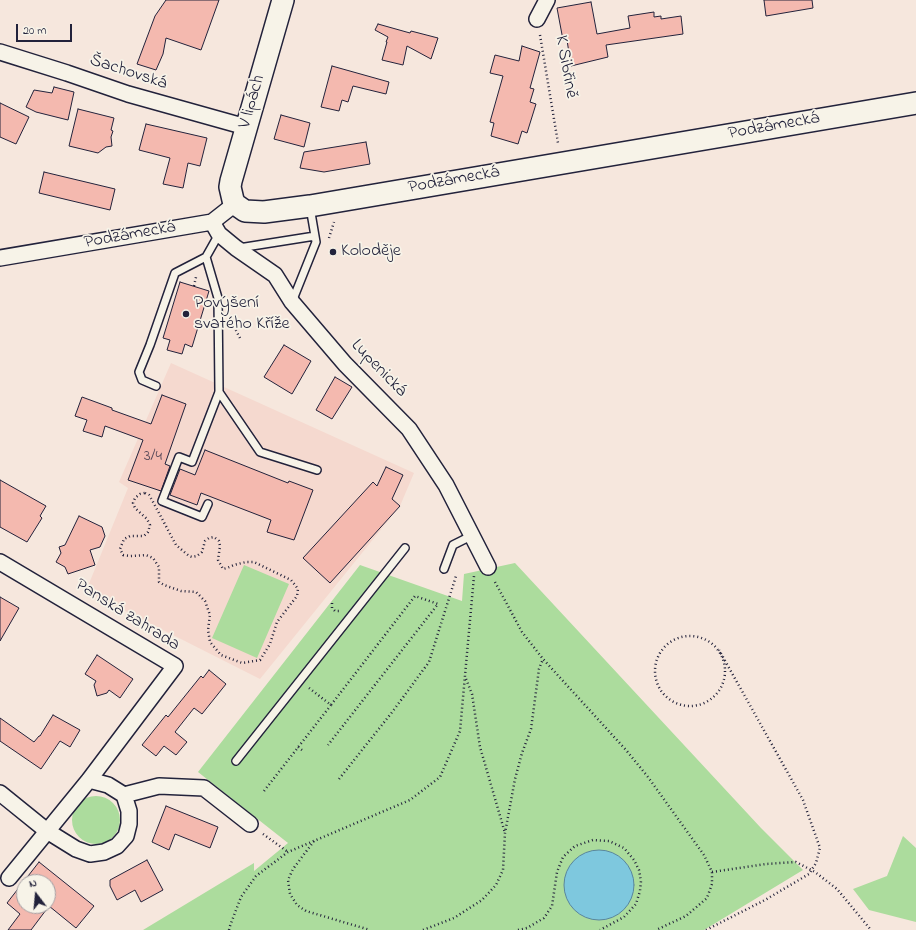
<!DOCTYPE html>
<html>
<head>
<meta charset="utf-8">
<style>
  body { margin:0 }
  #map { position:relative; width:916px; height:930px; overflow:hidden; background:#f6e7dd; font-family:"Indie Flower",sans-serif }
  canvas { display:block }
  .north { position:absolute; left:16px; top:874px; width:40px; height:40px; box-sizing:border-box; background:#f7f3e8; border:1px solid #a29fa3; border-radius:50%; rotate:344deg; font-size:11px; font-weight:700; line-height:16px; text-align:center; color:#22223b }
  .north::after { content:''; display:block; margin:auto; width:14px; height:18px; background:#22223b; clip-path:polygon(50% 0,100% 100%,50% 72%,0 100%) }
  .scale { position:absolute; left:16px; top:24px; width:56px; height:18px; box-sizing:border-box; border:2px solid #22223b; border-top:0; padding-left:5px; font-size:12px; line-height:14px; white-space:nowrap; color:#22223b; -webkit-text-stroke:3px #f7f3e8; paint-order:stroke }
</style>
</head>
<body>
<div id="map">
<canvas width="916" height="930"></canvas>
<div class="north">N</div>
<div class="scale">20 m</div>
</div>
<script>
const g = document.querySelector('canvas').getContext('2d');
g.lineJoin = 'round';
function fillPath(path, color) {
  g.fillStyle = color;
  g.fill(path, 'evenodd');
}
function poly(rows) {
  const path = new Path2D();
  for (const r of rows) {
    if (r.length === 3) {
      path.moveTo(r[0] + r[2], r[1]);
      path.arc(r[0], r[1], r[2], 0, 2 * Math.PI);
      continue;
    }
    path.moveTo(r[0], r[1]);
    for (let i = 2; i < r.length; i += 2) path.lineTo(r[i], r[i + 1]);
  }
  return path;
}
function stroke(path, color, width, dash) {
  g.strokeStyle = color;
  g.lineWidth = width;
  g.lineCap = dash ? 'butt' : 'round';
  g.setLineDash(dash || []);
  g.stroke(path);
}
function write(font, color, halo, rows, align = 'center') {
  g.font = font + ' "Indie Flower",sans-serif';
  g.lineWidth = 3.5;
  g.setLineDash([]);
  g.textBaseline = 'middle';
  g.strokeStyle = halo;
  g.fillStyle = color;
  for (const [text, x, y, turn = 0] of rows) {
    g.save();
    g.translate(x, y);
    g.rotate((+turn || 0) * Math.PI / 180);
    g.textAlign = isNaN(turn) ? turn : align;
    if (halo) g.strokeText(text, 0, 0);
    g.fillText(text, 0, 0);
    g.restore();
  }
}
fillPath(poly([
  [171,363,414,473,400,506,260,679,86,591,128,488,119,482]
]), '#f5d9cf');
fillPath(poly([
  [515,563,761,828,803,870,704,930,143,930,254,863,254,871,288,843,198,772,360,565,462,601,464,574],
  [244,565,289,584,257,658,212,638],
  [96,820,24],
  [903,836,916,848,916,922,869,910,853,889,887,876]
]), '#acdc9d');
const water = poly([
  [599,885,35]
]);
fillPath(water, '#7ec8de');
stroke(water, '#59869d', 1);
const building = poly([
  [166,0,219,0,201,50,166,38,163,54,156,70,137,64,155,16,166,0],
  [764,0,812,0,813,8,766,16,764,0],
  [591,2,597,34,630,28,628,16,654,12,654,17,661,16,661,19,681,16,683,34,606,45,608,57,571,66,567,40,563,40,557,8,591,2],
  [378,24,410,33,411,31,438,38,431,59,407,46,403,65,382,60,387,42,386,42,388,37,375,30,378,24],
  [522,46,540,52,530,88,534,89,530,102,536,104,527,133,522,131,518,144,491,136,494,123,490,122,503,76,490,73,495,55,519,61,522,46],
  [332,66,389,82,386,94,353,86,348,102,342,100,339,111,321,107,332,66],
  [54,87,74,92,68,120,36,112,26,107,34,90,52,93,54,87],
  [0,103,29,117,16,144,0,137,0,103],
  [78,109,114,118,111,130,113,131,111,137,112,146,106,147,98,153,69,146,78,109],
  [281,115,310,123,304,147,274,139,281,115],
  [146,124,207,138,200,166,188,163,183,188,163,184,170,158,139,150,146,124],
  [366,142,370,164,324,172,300,168,304,152,366,142],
  [44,172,115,189,110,210,39,193,44,172],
  [180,282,209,291,192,347,185,344,182,354,167,350,170,340,163,338,180,282],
  [284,345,311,361,292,394,264,377,284,345],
  [335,377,352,387,332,419,316,410,335,377],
  [162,395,186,404,165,464,170,466,161,491,128,480,143,440,105,426,102,437,83,431,87,420,75,416,82,397,112,408,112,410,151,424,162,395],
  [205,450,288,483,289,481,313,490,294,540,267,532,271,520,201,493,197,505,170,495,180,469,195,475,205,450],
  [386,467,403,475,392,499,400,506,330,583,303,558,373,482,377,486,386,467],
  [0,480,46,506,40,516,42,518,27,542,0,527,0,480],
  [79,516,102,527,105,536,100,547,90,550,95,565,68,574,65,567,56,562,61,553,59,547,65,545,79,516],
  [0,597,19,608,0,641,0,597],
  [97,655,133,679,120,698,109,690,107,693,97,696,94,685,96,681,85,674,97,655],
  [209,670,226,684,202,714,194,708,175,732,187,742,176,755,164,746,156,756,142,745,166,715,168,717,201,676,203,678,209,670],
  [53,715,80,730,70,747,60,741,41,769,0,741,0,718,34,742,39,736,40,736,53,715],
  [166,806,218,827,210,848,175,834,169,850,152,842,166,806],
  [147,860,163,890,141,902,135,890,117,900,110,886,110,880,147,860],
  [39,862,94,906,76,928,49,906,31,930,8,930,20,914,7,903,39,862],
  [24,882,48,882,48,906,24,906,24,882]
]);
fillPath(building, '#f4b9af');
stroke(building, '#22223b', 1);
const lane = poly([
  [239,248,315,236],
  [292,302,316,242,310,207],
  [156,386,142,380,139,372,150,345,175,273,206,257],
  [219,392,260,452,317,470],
  [208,504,202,517,162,501,179,457,192,462,219,392,218,298,206,257,219,234],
  [444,569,453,545,467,538,470,533],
  [236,761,405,548]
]);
const street = poly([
  [537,19,547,0],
  [0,52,67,73,128,94,246,127],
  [212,222,219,234,236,248,275,275,292,302,345,364,409,429,446,485,488,567],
  [0,258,212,222,235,204],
  [0,562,175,666,89,780,9,878],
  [89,780,108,785,124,795,159,786,204,788,250,824],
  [0,793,47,831,76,849,90,854,104,852,117,846,126,836,129,824,129,811,124,795]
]);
const secondary = poly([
  [283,0,231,181,230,187,233,200,235,204,245,211,264,212,310,206,916,103]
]);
stroke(lane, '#22223b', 10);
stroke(street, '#22223b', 18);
stroke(secondary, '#22223b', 24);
stroke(poly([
  [540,35,558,143],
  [329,238,334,222],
  [194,286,196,277],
  [232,323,241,340],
  [145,493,149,495,152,500,176,545,189,556,192,557,197,556,202,552,205,541,209,538,214,537,219,541,220,546,218,560,223,569,227,568,234,565,246,562,254,562,291,580,295,585,298,589,297,596,277,622,270,644,260,660,242,663,221,655,210,642,208,630,210,615,205,601,196,592,181,591,164,585,159,582,159,567,153,558,146,555,130,556,123,555,120,549,124,539,130,536,144,536,148,532,150,525,147,519,135,508,133,503,135,498,140,494,145,493],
  [495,582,522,632,543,659,626,750,648,777,704,855,712,872,712,884,707,898,686,916,656,930],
  [332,603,332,608,335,611,339,611],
  [690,671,35],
  [466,679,472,694,480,747,505,833],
  [309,688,331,705,415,596,438,604,328,745],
  [298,747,302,750],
  [339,779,393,711,429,662,456,576],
  [264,791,331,705],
  [263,834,288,852],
  [314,841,293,869,288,880,290,894,297,905,306,911,370,930],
  [712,872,766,864,796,862,815,872,837,889,871,930],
  [229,930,230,926,241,897,256,876,288,852,410,800,440,777,460,731,474,576],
  [423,930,454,918,482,900,496,885,503,870,505,833,515,779,522,753,531,729,539,669,543,659],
  [518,930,527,928,544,918,552,906,557,872,563,857,575,846,593,840,609,841,624,848,634,860,639,870,641,881,640,891,636,904,624,917,600,930],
  [706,930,765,900,809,874,816,863,820,848,803,800,719,650]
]), '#22223b', 2.5, [1, 3]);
stroke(lane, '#f7f3e8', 7);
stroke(street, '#f7f3e8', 15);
stroke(secondary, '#f7f3e8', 21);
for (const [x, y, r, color] of [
  [333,252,4,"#22223b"],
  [186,314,4,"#22223b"]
]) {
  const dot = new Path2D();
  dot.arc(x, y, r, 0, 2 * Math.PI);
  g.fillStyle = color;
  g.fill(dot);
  stroke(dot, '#f7f3e8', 1.5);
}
write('16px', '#564858', null, [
  ["3/4",153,457]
]);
write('18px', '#22223b', '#f7f3e8', [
  ["K Sibřině",565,67,80],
  ["Šachovská",128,73,18],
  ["V lipách",253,102,-74],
  ["Podzámecká",774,127,-10],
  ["Podzámecká",454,181,-10],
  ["Podzámecká",130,236,-10],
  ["Lupenická",378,369,46],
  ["Panská zahrada",127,616,32]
]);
write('18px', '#22223b', '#f7f3e8', [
  ["Koloděje",341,252],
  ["Povýšení",194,304],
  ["svatého Kříže",194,325]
], 'left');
</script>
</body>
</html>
